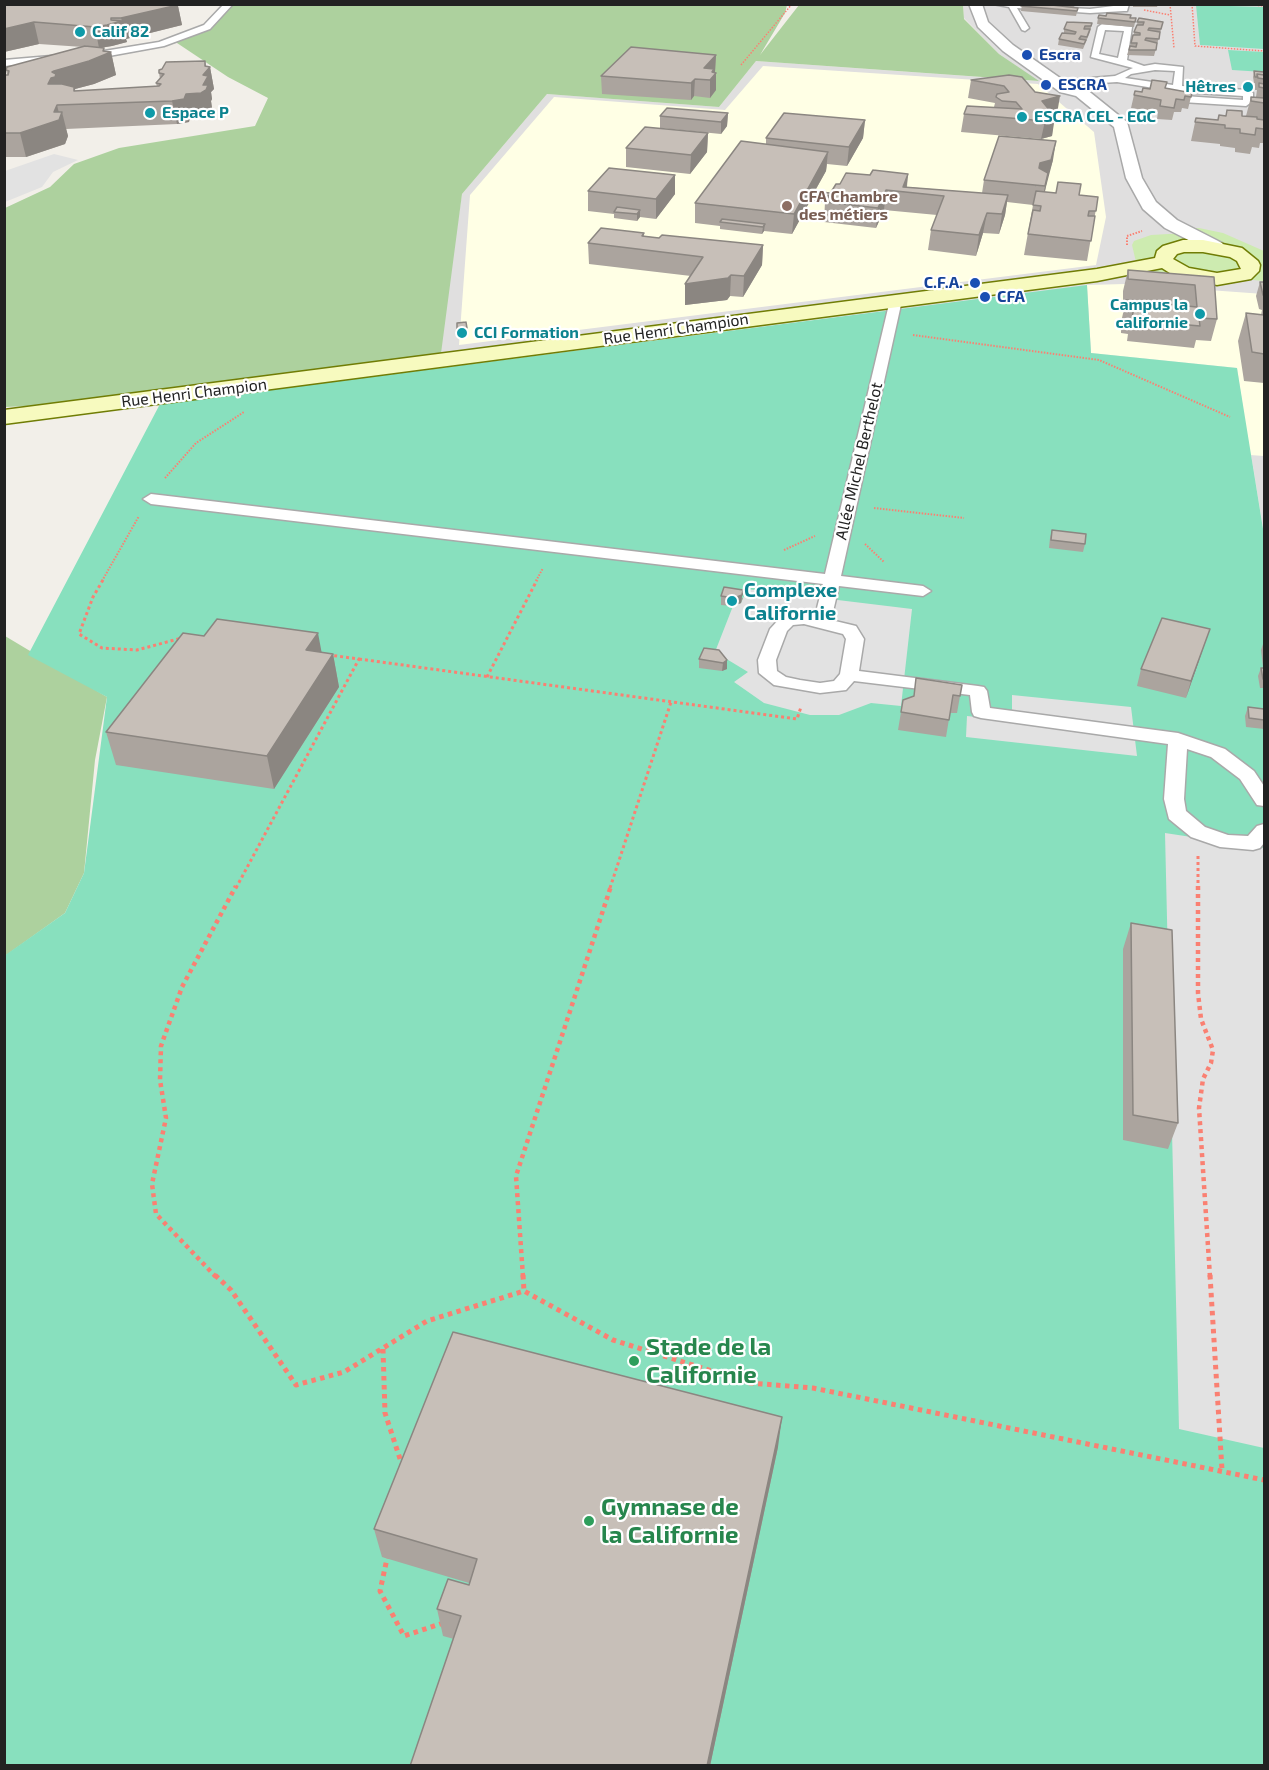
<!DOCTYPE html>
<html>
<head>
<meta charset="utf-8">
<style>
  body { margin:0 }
  #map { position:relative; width:1269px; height:1770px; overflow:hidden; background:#f2efe9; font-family:"Exo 2",sans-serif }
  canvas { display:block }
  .frame { position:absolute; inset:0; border:6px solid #222; pointer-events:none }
</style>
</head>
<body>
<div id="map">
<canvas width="1269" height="1770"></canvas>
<div class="frame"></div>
</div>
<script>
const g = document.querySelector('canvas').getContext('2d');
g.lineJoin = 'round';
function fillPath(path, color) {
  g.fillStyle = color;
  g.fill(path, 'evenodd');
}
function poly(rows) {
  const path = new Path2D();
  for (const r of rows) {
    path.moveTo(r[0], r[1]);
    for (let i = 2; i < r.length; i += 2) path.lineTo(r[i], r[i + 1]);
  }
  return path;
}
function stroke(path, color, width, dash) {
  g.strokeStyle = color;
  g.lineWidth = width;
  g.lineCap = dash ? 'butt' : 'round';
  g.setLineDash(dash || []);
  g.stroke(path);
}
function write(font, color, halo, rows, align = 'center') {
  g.font = font + ' "Exo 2",sans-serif';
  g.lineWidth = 4.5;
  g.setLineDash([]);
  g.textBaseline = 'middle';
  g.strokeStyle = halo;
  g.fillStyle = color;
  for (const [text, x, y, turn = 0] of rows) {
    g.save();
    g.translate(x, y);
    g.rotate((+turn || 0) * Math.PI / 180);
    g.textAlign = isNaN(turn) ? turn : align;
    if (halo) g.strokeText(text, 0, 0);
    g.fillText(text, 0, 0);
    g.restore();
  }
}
fillPath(poly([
  [963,5,1264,5,1264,534,1237,368,1091,353,894,310,436,367,462,194,547,94,719,107,756,61,1037,81,999,54,964,18]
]), '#e0dfdf');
fillPath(poly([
  [763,66,1038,84,1094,132,1106,217,1096,265,459,345,470,195,554,97,725,110],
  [1125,284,1264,294,1264,456,1250,455,1237,368,1091,353,1087,285]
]), '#ffffe5');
fillPath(poly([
  [1178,228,1199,228,1223,233,1264,251,1264,281,1232,278,1250,271,1230,251,1166,252,1190,275,1149,274,1141,268,1136,262,1132,245,1134,241,1151,235,1186,233],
  [1191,250,1230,256,1239,264,1238,268,1234,271,1218,274,1197,272,1176,262,1175,258,1177,254]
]), '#cdebb0');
fillPath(poly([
  [229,5,787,5,785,13,760,55,799,5,963,5,964,19,999,54,1039,81,756,61,719,107,547,94,462,194,440,361,60,410,30,406,5,407,5,208,50,187,74,164,119,148,255,126,268,98,228,77,174,41,207,27],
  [5,636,107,697,95,760,84,873,65,913,5,956]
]), '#add19e');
fillPath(poly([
  [1196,5,1264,7,1264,49,1200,45],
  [1228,50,1264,52,1264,72,1232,70],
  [1087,285,1091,353,1237,368,1264,535,1264,1765,5,1765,4,956,65,913,84,873,107,697,28,655,160,404]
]), '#88e0be');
fillPath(poly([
  [54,154,78,160,53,172,42,187,5,202,5,171],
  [747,589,912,609,901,706,871,703,839,715,810,715,764,703,734,682,748,672,715,652,733,606,741,603],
  [1012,695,1131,707,1137,756,966,737,967,716,1012,721],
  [1165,833,1264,848,1264,1448,1179,1429]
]), '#e2e2e2');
const lane = poly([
  [224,4,233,4,210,29,164,46,98,58,4,66,4,60,98,52,159,42,204,25,224,4],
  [993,4,1090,9,1129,4,1127,11,1124,11,1090,13,1017,8,1029,28,1025,31,1022,30,1009,7,993,4],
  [1102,24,1132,27,1127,60,1144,66,1155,64,1183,67,1182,86,1248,90,1253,93,1253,101,1246,106,1182,102,1172,97,1172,91,1117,82,1055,86,1053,84,1058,81,1115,76,1133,68,1091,57,1098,27,1102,24],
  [1105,30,1124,31,1118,58,1099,54,1105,30],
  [1155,70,1175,71,1173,85,1125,78,1131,74,1155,70],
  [1181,92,1243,96,1243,100,1184,96,1181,92],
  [896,296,902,300,841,576,923,586,931,591,923,596,839,586,831,620,856,626,864,639,859,671,978,686,984,687,987,691,990,708,1178,733,1225,749,1254,771,1264,786,1264,806,1257,805,1240,779,1211,757,1187,749,1184,799,1186,811,1205,827,1228,835,1248,836,1257,826,1264,824,1264,843,1260,848,1253,850,1220,847,1191,837,1169,819,1164,799,1168,744,981,718,974,716,972,712,970,695,854,681,846,690,820,693,774,685,759,673,758,660,770,629,782,616,804,614,815,616,823,584,151,504,143,499,151,494,825,574,890,300,896,296],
  [804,624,843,634,846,639,840,674,834,681,820,683,800,680,786,677,777,671,776,660,787,631,793,625,804,624]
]);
const street = poly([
  [969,4,982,4,988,22,1013,45,1070,85,1086,89,1127,122,1142,178,1156,202,1177,220,1222,243,1225,247,1222,251,1210,251,1165,228,1143,209,1126,178,1114,127,1076,96,1060,92,1003,51,978,27,969,4]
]);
const secondary = poly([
  [1183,240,1203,240,1242,248,1258,261,1260,265,1259,271,1251,279,1217,285,1176,277,1162,268,1097,281,4,424,4,410,1097,269,1155,258,1157,251,1163,246,1183,240],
  [1184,252,1203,252,1230,257,1237,261,1241,269,1217,273,1189,268,1173,259,1177,254,1184,252]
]);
stroke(lane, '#a9a9a9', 3);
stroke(street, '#a9a9a9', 3);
stroke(secondary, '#707d05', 3);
stroke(poly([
  [1170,4,1174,48],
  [1192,4,1195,46,1264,51],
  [1243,4,1264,6],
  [1144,10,1170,15],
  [741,65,792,4]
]), '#fa8072', 1.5, [1.5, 1.5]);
stroke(poly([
  [1127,245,1127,236,1142,231],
  [913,335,1099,360,1230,417],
  [165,478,196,443,244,412],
  [874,508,964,518],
  [865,544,884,562],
  [784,550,815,536],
  [102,581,139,516],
  [536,581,543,568]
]), '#fa8072', 2, [1.5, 1.5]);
stroke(poly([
  [103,580,93,597,79,634,102,648,137,650,182,638],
  [359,659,797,719,801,707],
  [487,677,537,580],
  [1198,856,1198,888],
  [236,888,359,659,329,655],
  [610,888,671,702]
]), '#fa8072', 3, [3, 3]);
stroke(poly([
  [1198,886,1198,993,1201,1019,1213,1050,1211,1063,1203,1079,1199,1108,1210,1277],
  [216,1277,156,1214,152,1184,166,1118,160,1080,161,1046,182,987,236,886],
  [523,1277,516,1176,611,886]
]), '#fa8072', 4.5, [4, 4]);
stroke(poly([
  [215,1275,231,1290,296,1385,344,1372,427,1321,524,1291,613,1340,750,1383,813,1388,1264,1480],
  [523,1275,524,1291],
  [1210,1275,1222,1470],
  [383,1349,385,1413,402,1465],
  [388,1554,380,1591,404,1636,443,1623]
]), '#fa8072', 5, [4.5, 4.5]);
fillPath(lane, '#fff');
fillPath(street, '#fff');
fillPath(secondary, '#f7fabf');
fillPath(poly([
  [4,4,178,6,182,25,126,39,127,42,112,46,100,48,104,48,104,51,111,52,116,75,94,84,75,89,75,91,157,87,156,83,160,79,159,73,206,66,210,67,214,89,211,92,212,99,211,101,212,108,211,113,205,116,190,117,189,122,177,124,66,129,68,136,65,144,26,157,4,157,4,75,7,75,6,70,83,47,39,44,4,52],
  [1022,4,1075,4,1074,7,1078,8,1076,16,1021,11],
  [1133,4,1158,4,1157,7,1133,7],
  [1098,18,1136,18,1134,27,1097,24],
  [1139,18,1163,22,1154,56,1127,55],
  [1092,23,1090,32,1083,49,1058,45,1059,39,1064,33,1064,29],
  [716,55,715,72,716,90,710,98,694,96,691,100,602,94,601,76],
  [1254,71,1264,72,1264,143,1260,143,1259,148,1252,147,1250,154,1235,152,1235,148,1220,146,1220,144,1191,141,1196,118,1218,120,1226,116,1227,110,1242,116,1246,116,1251,97,1256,97,1257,90,1255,90,1255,83,1254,83,1253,77],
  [971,80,1035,92,1057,114,1054,115,1052,136,1041,139,961,132,964,114,994,107,995,103,968,98],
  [1165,88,1192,93,1188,109,1182,108,1181,112,1174,112,1172,120,1157,119,1158,112,1131,108,1134,95,1150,89],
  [728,113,727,126,721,134,660,128,660,116],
  [865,120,863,138,847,166,827,164,826,171,815,191,830,193,840,184,870,175,908,174,907,187,982,193,984,180,1053,160,1047,179,1045,192,1098,197,1087,261,1024,255,1033,205,1007,202,1005,215,999,234,983,233,976,256,928,250,931,230,937,215,884,210,876,228,824,222,825,202,810,201,792,234,764,231,762,234,720,229,720,226,695,223,695,203,766,144,766,138],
  [708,133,707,152,690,174,626,167,626,148],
  [588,191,675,194,656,219,640,217,637,221,614,218,614,214,588,211],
  [644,233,644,236,659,238,763,245,762,265,743,297,730,296,727,300,685,305,685,284,691,276,589,264,588,243],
  [1128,270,1214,277,1217,319,1211,341,1196,340,1194,348,1127,341,1128,334,1121,333,1121,322,1126,301,1123,301,1123,291],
  [1260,282,1264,282,1264,383,1244,381,1238,341,1246,313,1261,315,1262,310,1259,309,1256,296],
  [466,322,467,336,458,336,457,323],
  [1052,530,1085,544,1083,552,1049,548,1050,538],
  [721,596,743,598,741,603,733,606,721,605],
  [1264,641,1264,667,1263,667,1261,650],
  [1204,646,1186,698,1137,686,1141,669],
  [719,650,727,669,722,671,699,668,699,659],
  [322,653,333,654,339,687,274,789,116,765,106,732],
  [1261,668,1264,668,1264,688,1260,688,1258,676],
  [962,685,957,713,950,713,946,737,898,730,901,712],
  [1248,707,1264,709,1264,729,1246,727,1245,716],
  [1131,923,1178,1123,1168,1149,1123,1140,1123,949],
  [778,1447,710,1766,410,1766,454,1639,443,1636,437,1609,469,1585,469,1583,382,1557,374,1529]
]), '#aba49e');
fillPath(poly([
  [166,4,183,4,178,6,182,25,126,39,127,42,112,46,99,48,95,27,122,21,121,18],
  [34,22,39,44,4,52,4,29],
  [104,48,105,55,111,52,116,75,94,84,75,89,78,104,48,84,54,71,103,51],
  [716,55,715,72,714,73,716,73,716,90,710,98,710,80,704,68],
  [205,61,207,71,210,67,214,89,211,92,212,99,211,101,212,108,211,113,205,116,190,117,189,122,177,124,172,101,203,85],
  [695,79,694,96,691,100,691,83],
  [1060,96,1057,114,1039,119,1042,101],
  [57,105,60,117,62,112,68,136,65,144,26,157,20,133,54,112],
  [728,113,727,126,721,134,721,122],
  [1055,117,1052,136,1041,139,1045,121],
  [865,120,863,138,847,166,849,147],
  [708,133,707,152,690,174,691,155],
  [1056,141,1053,160,1041,206,1045,186,1037,183,1035,187,1039,168,1040,163],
  [828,152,826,171,813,194,809,194,809,201,810,201,792,234,794,214],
  [908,174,906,192,903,187],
  [675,175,675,194,656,219,656,199],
  [886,190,884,210,876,228,878,208],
  [1008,195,1005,215,999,234,1002,214],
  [640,210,640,217,637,221,637,214],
  [987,213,983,233,976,256,979,235],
  [765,224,764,231,762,234,763,227],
  [763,245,762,265,743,297,744,276],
  [731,275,730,296,727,300,685,305,685,284],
  [743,590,741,603,733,606,734,598],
  [1210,629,1204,646,1186,698,1191,681],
  [318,633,324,665,306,650],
  [333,654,339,687,274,789,267,756],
  [727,660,727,669,722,671,723,663],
  [782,1417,778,1447,710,1766,707,1766]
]), '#8b8681');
const building = poly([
  [4,4,178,4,178,5,121,18,111,18,111,20,122,21,107,25,95,27,34,22,4,29,4,4],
  [1022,4,1043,4,1078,8,1077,11,1021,6,1022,4],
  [1107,13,1131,15,1130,18,1136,18,1135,22,1098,18,1099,15,1106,16,1107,13],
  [1139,18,1163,22,1161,29,1149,28,1148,30,1160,32,1159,39,1146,38,1145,40,1157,43,1156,50,1129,50,1130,46,1136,47,1137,43,1131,43,1133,35,1140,35,1140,33,1134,32,1137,25,1143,25,1144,22,1137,22,1139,18],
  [1067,22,1092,23,1091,26,1085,26,1084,29,1090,29,1087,37,1081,36,1079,39,1086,40,1084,44,1059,39,1062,33,1075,34,1076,32,1064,29,1067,22],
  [85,46,104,48,103,51,111,52,89,61,54,71,52,72,56,74,55,77,51,78,48,84,62,84,74,87,74,91,159,86,161,84,156,83,164,74,159,73,159,70,162,69,166,62,205,61,205,66,210,67,203,75,208,76,203,85,208,85,206,90,201,93,186,94,184,99,172,101,57,105,54,112,62,112,59,120,20,133,4,133,4,75,8,75,9,71,6,70,7,67,85,46],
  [631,47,716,55,704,68,714,69,712,72,716,73,710,80,695,79,691,83,601,76,631,47],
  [1254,71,1264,72,1264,75,1257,74,1257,77,1255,77,1254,71],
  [1257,74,1264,75,1264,79,1258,78,1257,74],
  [1009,75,1022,77,1035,92,1060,96,1042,101,1055,117,1045,121,964,114,967,106,1022,109,1016,102,1002,101,996,97,997,94,1009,92,1004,86,971,80,1009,75],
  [1152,80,1167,82,1165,88,1192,93,1191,97,1185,96,1184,100,1176,99,1174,108,1160,106,1161,100,1134,95,1135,91,1142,92,1143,88,1150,89,1152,80],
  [1259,83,1264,84,1264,88,1259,87,1259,83],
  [1251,97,1264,98,1264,103,1251,101,1251,97],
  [667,108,728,113,721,122,660,116,667,108],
  [1227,110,1242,111,1242,116,1257,117,1257,119,1264,120,1264,129,1256,128,1255,135,1240,133,1240,129,1225,128,1225,125,1195,122,1196,118,1218,120,1219,115,1226,116,1227,110],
  [784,113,865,120,849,147,766,138,784,113],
  [645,127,708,133,691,155,626,148,645,127],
  [999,136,1056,141,1051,160,1040,163,1039,168,1048,173,1045,186,984,180,999,136],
  [741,141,828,152,794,214,695,203,741,141],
  [609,168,675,175,656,199,588,191,609,168],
  [873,170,908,174,903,187,1008,195,1002,214,987,213,979,235,931,230,944,196,886,190,878,208,825,202,836,184,840,184,846,173,870,175,873,170],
  [1058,182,1081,184,1079,195,1098,197,1096,211,1089,211,1088,216,1095,216,1091,241,1028,234,1033,210,1040,211,1041,206,1033,205,1036,191,1056,193,1058,182],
  [811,191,830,193,829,196,809,194,811,191],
  [617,207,640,210,637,214,614,212,617,207],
  [722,219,765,224,763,227,720,222,722,219],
  [601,228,644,233,642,236,659,238,662,235,763,245,744,276,731,275,728,278,685,284,703,257,588,243,601,228],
  [1128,270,1214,277,1217,319,1199,318,1200,326,1132,320,1133,312,1126,311,1126,300,1197,307,1195,285,1128,279,1128,270],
  [1260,282,1264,282,1264,295,1263,295,1260,282],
  [1246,313,1264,315,1264,354,1252,352,1246,313],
  [466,322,467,328,457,329,457,323,466,322],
  [1052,530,1086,534,1085,544,1051,540,1052,530],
  [724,587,743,590,742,595,734,598,721,596,724,587],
  [1162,618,1210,629,1191,681,1141,669,1162,618],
  [217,619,318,633,306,650,333,654,267,756,106,732,183,633,204,636,217,619],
  [704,648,719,650,727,660,723,663,699,659,704,648],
  [1261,668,1264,668,1264,679,1263,679,1261,668],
  [916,678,962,685,960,696,953,695,949,720,901,712,903,700,914,696,916,678],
  [1248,707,1264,709,1264,720,1249,718,1248,707],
  [1131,923,1172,930,1178,1123,1133,1115,1131,923],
  [453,1332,782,1417,707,1766,410,1766,461,1616,437,1609,448,1579,469,1585,477,1559,374,1529,453,1332]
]);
fillPath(building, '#c7bfb8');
stroke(building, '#8b8681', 1.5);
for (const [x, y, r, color] of [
  [80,32,6,"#0f9aa8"],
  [1027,55,6,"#1a4fb4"],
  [1046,85,6,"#1a4fb4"],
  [1248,87,6,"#0f9aa8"],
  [150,113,6,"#0f9aa8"],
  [1022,117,6,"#0f9aa8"],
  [787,206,6,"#8d6e63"],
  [975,283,6,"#1a4fb4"],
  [985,297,6,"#1a4fb4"],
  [1200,314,6,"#0f9aa8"],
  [462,333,6,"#0f9aa8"],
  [732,601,6,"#0f9aa8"],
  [634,1361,6,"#2e9e5b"],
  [589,1521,6,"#2e9e5b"]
]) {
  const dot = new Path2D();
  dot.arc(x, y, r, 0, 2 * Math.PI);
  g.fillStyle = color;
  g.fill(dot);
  stroke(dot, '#fff', 2);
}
write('bold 16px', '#0d838f', '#fff', [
  ["Calif 82",92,32],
  ["Hêtres",1236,87,"right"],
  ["Espace P",162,113],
  ["ESCRA CEL - EGC",1034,117],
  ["Campus la",1188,305,"right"],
  ["californie",1188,323,"right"],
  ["CCI Formation",474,333]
], 'left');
write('bold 16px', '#164399', '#fff', [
  ["Escra",1039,55],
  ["ESCRA",1058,85],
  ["C.F.A.",963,283,"right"],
  ["CFA",997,297]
], 'left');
write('bold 16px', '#785e54', '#fff', [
  ["CFA Chambre",799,197],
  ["des métiers",799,215]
], 'left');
write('16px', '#222', '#fff', [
  ["Rue Henri Champion",676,329,-8],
  ["Rue Henri Champion",194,393,-7],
  ["Allée Michel Berthelot",859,461,-77]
]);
write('bold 20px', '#0d838f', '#fff', [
  ["Complexe",744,590],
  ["Californie",744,613]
], 'left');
write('bold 24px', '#27864d', '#fff', [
  ["Stade de la",646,1347],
  ["Californie",646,1375],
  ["Gymnase de",601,1507],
  ["la Californie",601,1535]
], 'left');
</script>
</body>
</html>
